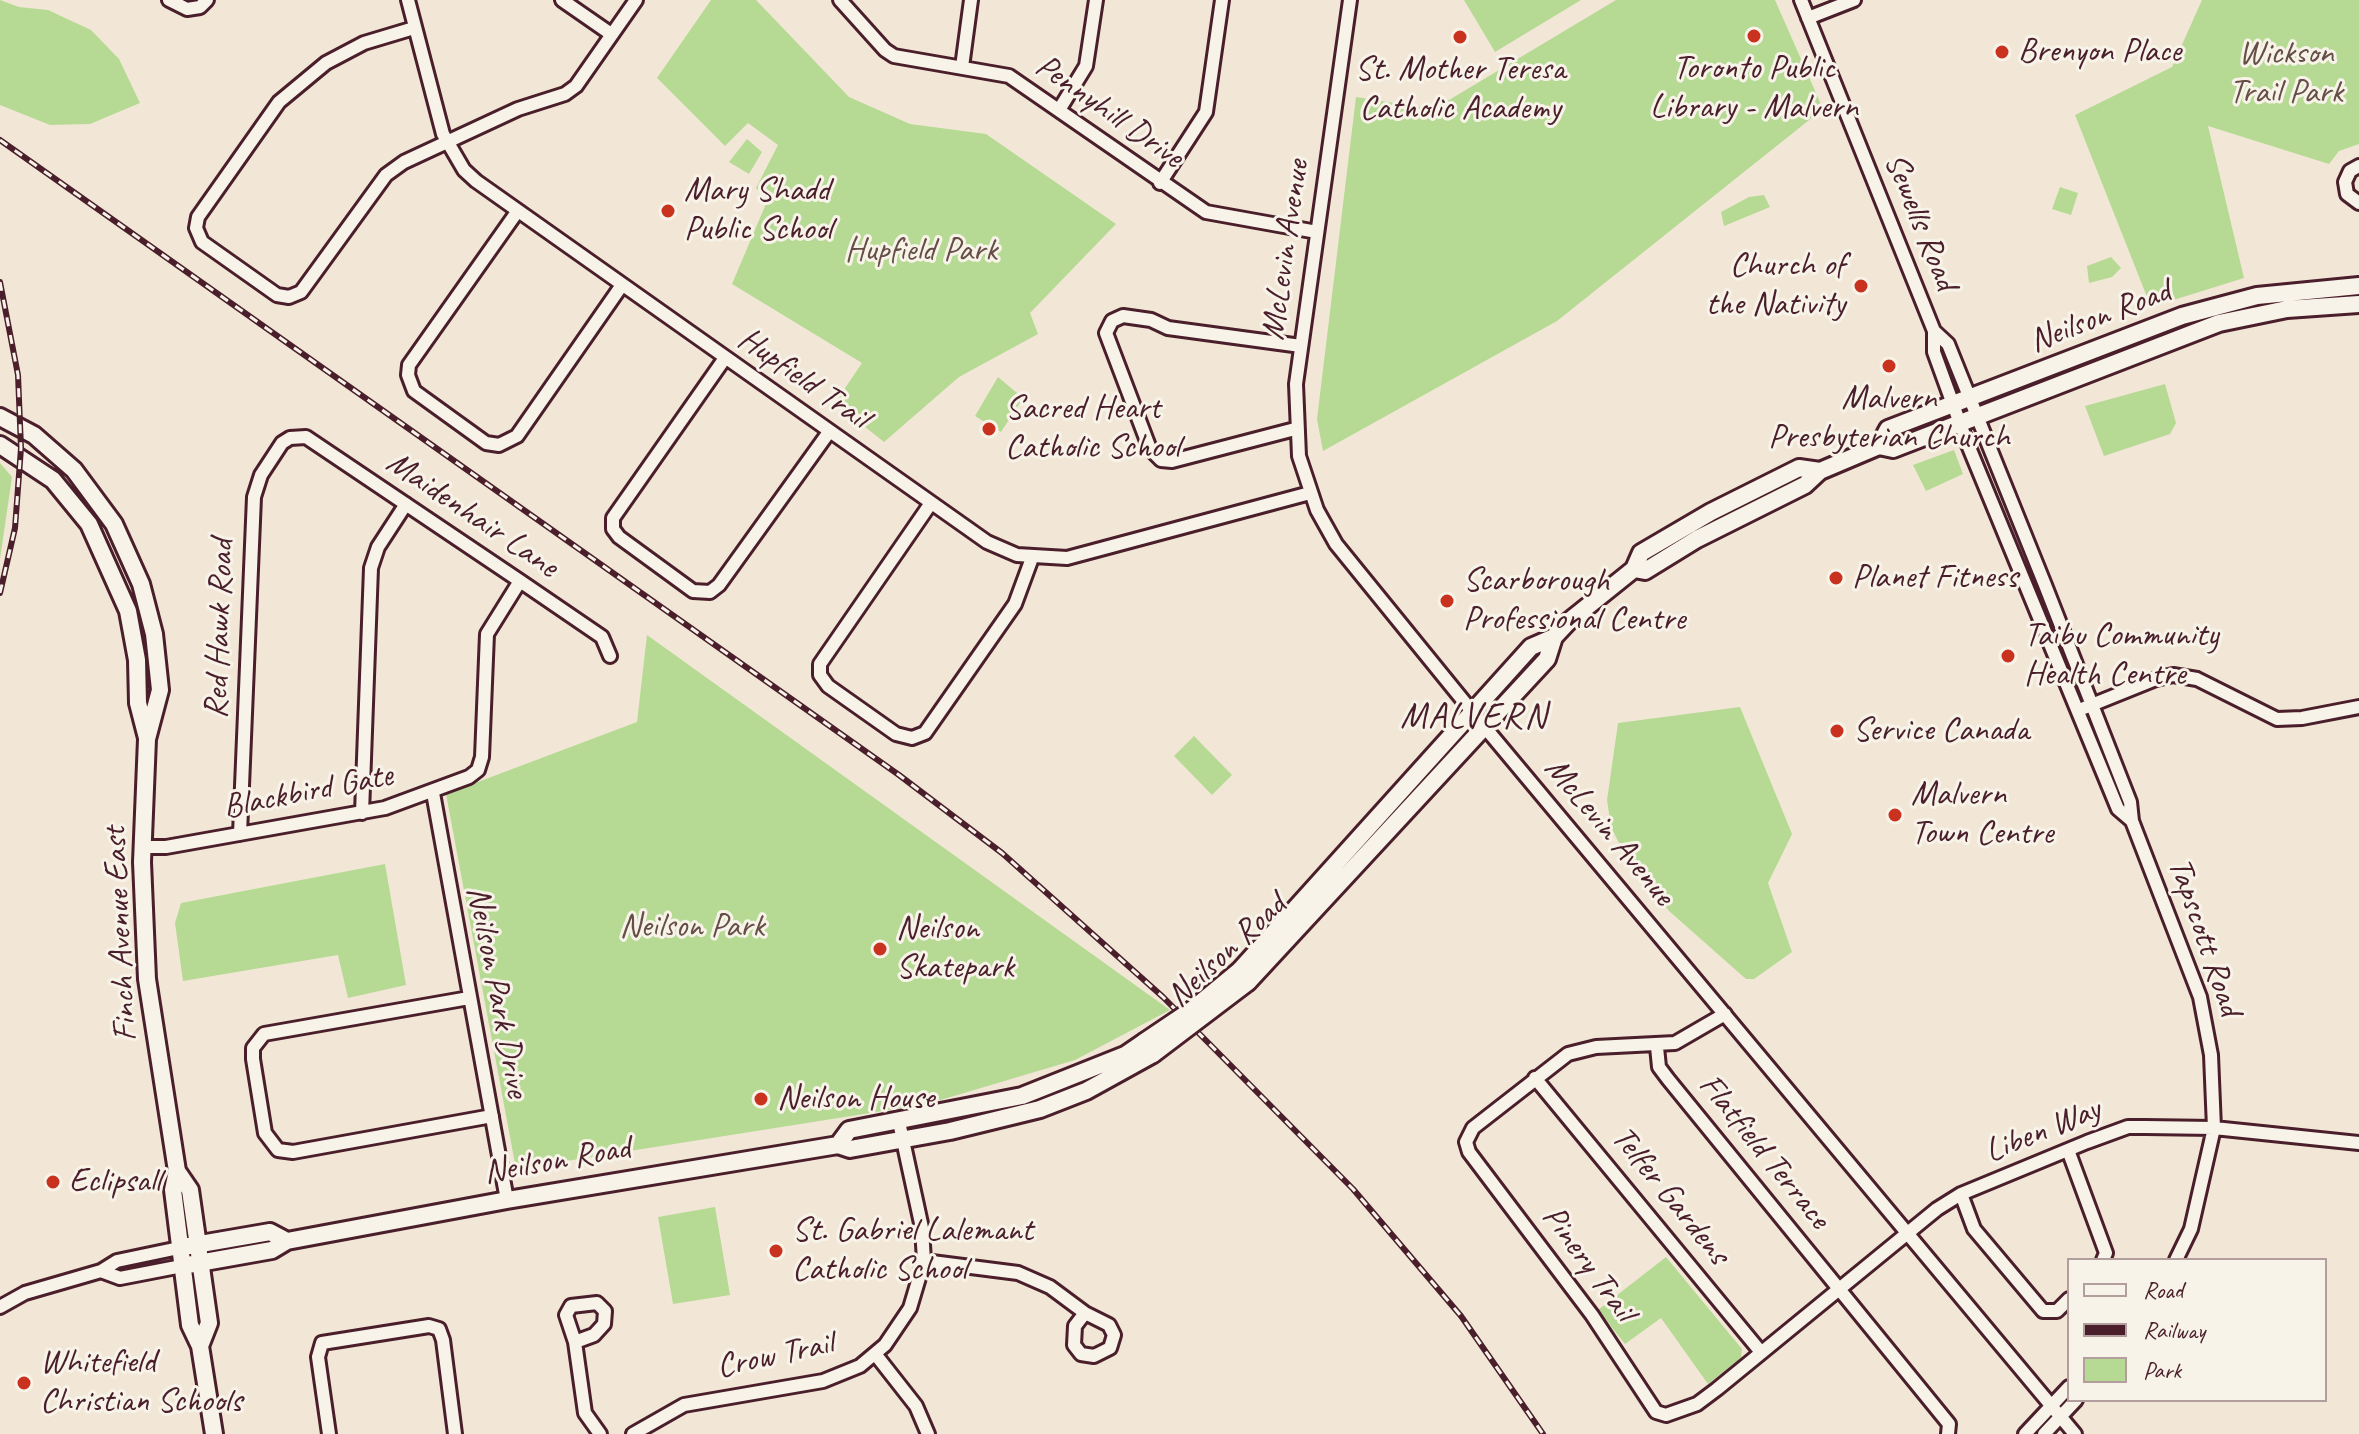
<!DOCTYPE html>
<html>
<head>
<meta charset="utf-8">
<style>
  body { margin:0 }
  #map { position:relative; width:2359px; height:1434px; overflow:hidden; background:#f2e7d6; font-family:Caveat,sans-serif }
  canvas { display:block }
  .legend { position:absolute; left:2067px; top:1258px; width:260px; height:144px; box-sizing:border-box; background:#f7f3e8; border:2px solid #b29e9c; margin:0; padding:10px 14px; list-style:none; font-size:24px; color:#4a1f2b }
  .legend li { display:flex; align-items:center; gap:16px; height:40px }
  .legend b { width:40px; border:2px solid #b29e9c }
</style>
</head>
<body>
<div id="map">
<canvas width="2359" height="1434"></canvas>
<ul class="legend">
<li><b style="height:10px;background:#f7f3e8"></b>Road</li>
<li><b style="height:10px;background:#4a1f2b"></b>Railway</li>
<li><b style="height:22px;background:#b6da94"></b>Park</li>
</ul>
</div>
<script>
const g = document.querySelector('canvas').getContext('2d');
g.lineJoin = 'round';
function fillPath(path, color) {
  g.fillStyle = color;
  g.fill(path, 'evenodd');
}
function poly(rows) {
  const path = new Path2D();
  for (const r of rows) {
    path.moveTo(r[0], r[1]);
    for (let i = 2; i < r.length; i += 2) path.lineTo(r[i], r[i + 1]);
  }
  return path;
}
function stroke(path, color, width, dash) {
  g.strokeStyle = color;
  g.lineWidth = width;
  g.lineCap = dash ? 'butt' : 'round';
  g.setLineDash(dash || []);
  g.stroke(path);
}
function write(font, color, halo, rows, align = 'center') {
  g.font = font + ' Caveat,sans-serif';
  g.lineWidth = 6;
  g.setLineDash([]);
  g.textBaseline = 'middle';
  g.strokeStyle = halo;
  g.fillStyle = color;
  for (const [text, x, y, turn = 0] of rows) {
    g.save();
    g.translate(x, y);
    g.rotate((+turn || 0) * Math.PI / 180);
    g.textAlign = isNaN(turn) ? turn : align;
    if (halo) g.strokeText(text, 0, 0);
    g.fillText(text, 0, 0);
    g.restore();
  }
}
fillPath(poly([
  [0,0,19,7,48,10,91,30,119,59,140,103,90,124,50,125,0,105],
  [711,0,756,0,849,97,910,124,986,134,1116,224,1030,313,1038,334,959,377,884,442,835,403,862,363,732,284,768,199,756,188,778,145,748,123,725,146,657,78],
  [1464,0,1581,0,1495,52],
  [1616,0,1775,0,1823,109,1557,321,1323,451,1317,419,1356,97,1434,109],
  [2202,0,2359,0,2359,144,2339,151,2329,164,2208,126,2244,278,2151,307,2075,115,2172,67],
  [747,139,762,152,749,174,729,162],
  [2060,187,2078,193,2071,215,2052,209],
  [1764,195,1770,207,1724,226,1721,212,1749,197],
  [2111,257,2121,268,2112,277,2089,283,2087,266],
  [998,377,1023,398,1001,432,975,416],
  [2165,384,2176,423,2170,434,2104,456,2085,406],
  [1954,450,1963,474,1926,491,1913,465],
  [0,463,12,477,0,559],
  [647,635,1170,1010,1075,1060,927,1104,516,1169,446,794,637,722],
  [1740,707,1792,834,1768,883,1792,952,1754,979,1746,979,1669,911,1623,851,1611,827,1607,800,1618,723],
  [1194,736,1232,775,1212,795,1174,756],
  [385,864,406,985,348,998,338,955,183,981,175,923,181,903],
  [715,1207,730,1295,673,1304,658,1217],
  [1666,1257,1742,1349,1741,1358,1708,1384,1661,1318,1625,1344,1598,1310]
]), '#b6da94');
const minor = poly([
  [169,0,187,9,200,7,207,0],
  [408,0,443,134,464,170,476,181,987,542,1017,555,1067,558,1310,493],
  [562,0,611,34],
  [840,0,885,50,894,56,1009,76,1206,212,1317,232],
  [1350,0,1296,384,1299,456,1317,510,1336,544,1483,725,2075,1434],
  [1801,0,1934,331,1934,352,1966,440,2118,809,2132,821],
  [1808,18,1854,0],
  [414,28,364,43,326,63,279,102,198,217,196,228,202,242,277,295,289,297,301,292,386,175,404,162,518,109,565,94,576,86,636,0],
  [962,67,971,0],
  [1059,110,1086,66,1096,0],
  [2359,166,2350,171,2345,182,2347,194,2359,203],
  [1160,183,1206,112,1222,0],
  [517,212,409,365,408,375,414,391,486,443,499,445,517,436,622,285],
  [1934,331,1948,344,2045,585,2130,802,2132,821,2200,997,2211,1055,2214,1128,2191,1229,2176,1260],
  [725,358,613,518,613,529,619,537,693,591,710,592,719,585,829,432],
  [1295,429,1172,461,1161,460,1150,449,1106,333,1112,321,1123,316,1151,320,1168,328,1301,346],
  [931,503,820,664,820,675,828,686,896,734,912,738,925,733,1015,604,1032,558],
  [2084,708,2156,679,2173,675,2197,679,2277,719,2302,718,2359,707],
  [433,793,507,1200],
  [362,813,371,568,378,547,406,504],
  [240,834,254,497,261,475,282,443,290,438,306,437,520,581,602,637,610,656],
  [143,847,166,847,385,808,469,777,478,770,482,757,487,634,520,581],
  [469,998,264,1034,253,1048,253,1059,265,1133,278,1150,293,1152,492,1116],
  [1725,1014,1675,1043,1596,1047,1568,1054,1473,1128,1466,1142,1469,1152,1592,1315,1656,1412,1666,1415,1697,1404,1717,1389,1937,1209,1961,1194,2087,1142,2128,1127,2145,1127,2214,1128,2359,1143],
  [1657,1047,1659,1067,1668,1079,1949,1424,1948,1434],
  [1535,1078,1760,1351],
  [2068,1150,2106,1253,2103,1260],
  [1961,1194,1974,1229,2043,1311,2057,1311,2069,1299],
  [924,1261,1018,1273,1050,1287,1085,1313,1109,1325,1114,1335,1110,1348,1094,1356,1081,1354,1074,1345,1075,1326,1085,1313],
  [101,1271,120,1278,182,1266],
  [0,1307,25,1293,101,1271,117,1261,179,1248],
  [575,1342,594,1335,604,1324,605,1311,597,1303,571,1306,566,1315,575,1342,585,1413,600,1434],
  [876,1355,916,1406,928,1434],
  [329,1434,318,1357,322,1343,429,1326,439,1329,443,1340,455,1434],
  [633,1434,684,1405,823,1381,860,1366,885,1345,910,1308,924,1261,922,1228,899,1122],
  [2025,1434,2069,1387],
  [2044,1434,2076,1400]
]);
const major = poly([
  [0,417,34,435,74,470,114,524,141,584,154,634,160,690,147,739,142,862,147,979,177,1171,173,1190,190,1325,200,1346,214,1434],
  [0,445,53,480,89,524,128,611,137,660,138,703,147,738],
  [1879,446,1888,429,2182,316,2257,296,2359,286],
  [1634,569,1645,571,1697,539,1805,485,1820,471,1879,446,1893,449,2219,323,2287,309,2359,304],
  [1239,971,1531,647,1554,637],
  [1248,982,1547,659,1554,637,1568,622,1634,569,1641,553,1711,512,1799,468,1820,471],
  [838,1145,849,1130,1022,1096,1125,1055,1144,1042],
  [177,1171,190,1190,209,1323,200,1346],
  [189,1246,270,1232,287,1241],
  [182,1266,272,1250,287,1241,507,1200,838,1145,850,1149,950,1131,1040,1109,1086,1091,1153,1054]
]);
stroke(minor, '#4a1f2b', 18);
stroke(major, '#4a1f2b', 22);
stroke(minor, '#f7f3e8', 12);
stroke(major, '#f7f3e8', 16);
const rail = poly([
  [0,140,899,775,1002,853,1163,997,1353,1189,1461,1316,1543,1434],
  [0,282,18,375,21,448,15,528,0,593]
]);
stroke(rail, '#4a1f2b', 6);
stroke(rail, '#f7f3e8', 3, [9]);
const majorBridge = poly([
  [1144,1042,1193,1009,1239,971],
  [1153,1054,1248,982]
]);
stroke(majorBridge, '#4a1f2b', 22, []);
stroke(majorBridge, '#f7f3e8', 16);
for (const [x, y, r, color] of [
  [1754,36,8,"#c8321e"],
  [1460,37,8,"#c8321e"],
  [2002,52,8,"#c8321e"],
  [668,211,8,"#c8321e"],
  [1861,286,8,"#c8321e"],
  [1889,366,8,"#c8321e"],
  [989,429,8,"#c8321e"],
  [1836,578,8,"#c8321e"],
  [1447,601,8,"#c8321e"],
  [2008,656,8,"#c8321e"],
  [1837,731,8,"#c8321e"],
  [1895,815,8,"#c8321e"],
  [880,949,8,"#c8321e"],
  [761,1099,8,"#c8321e"],
  [53,1182,8,"#c8321e"],
  [776,1251,8,"#c8321e"],
  [24,1383,8,"#c8321e"]
]) {
  const dot = new Path2D();
  dot.arc(x, y, r, 0, 2 * Math.PI);
  g.fillStyle = color;
  g.fill(dot);
  stroke(dot, '#f7f3e8', 3);
}
write('34px', '#4a1f2b', '#f7f3e8', [
  ["Brenyon Place",2018,52],
  ["Toronto Public",1754,69,"center"],
  ["Library - Malvern",1754,108,"center"],
  ["St. Mother Teresa",1460,70,"center"],
  ["Catholic Academy",1460,109,"center"],
  ["Mary Shadd",684,191],
  ["Public School",684,230],
  ["Church of",1845,266,"right"],
  ["the Nativity",1845,305,"right"],
  ["Malvern",1889,399,"center"],
  ["Presbyterian Church",1889,438,"center"],
  ["Sacred Heart",1005,409],
  ["Catholic School",1005,448],
  ["Planet Fitness",1852,578],
  ["Scarborough",1463,581],
  ["Professional Centre",1463,620],
  ["Taibu Community",2024,636],
  ["Health Centre",2024,675],
  ["Service Canada",1853,731],
  ["Malvern",1911,795],
  ["Town Centre",1911,834],
  ["Neilson",896,929],
  ["Skatepark",896,968],
  ["Neilson House",777,1099],
  ["Eclipsall",69,1182],
  ["St. Gabriel Lalemant",792,1231],
  ["Catholic School",792,1270],
  ["Whitefield",40,1363],
  ["Christian Schools",40,1402]
], 'left');
write('34px', '#654e45', '#f7f3e8', [
  ["Wickson",2286,54],
  ["Trail Park",2286,93],
  ["Hupfield Park",921,251],
  ["Neilson Park",692,927]
]);
write('34px', '#4a1f2b', '#f7f3e8', [
  ["Pennyhill Drive",1109,112,35],
  ["Sewells Road",1920,222,68],
  ["McLevin Avenue",1286,250,-82],
  ["Neilson Road",2100,317,-21],
  ["Hupfield Trail",803,379,35],
  ["Maidenhair Lane",472,515,34],
  ["Red Hawk Road",220,629,-88],
  ["Blackbird Gate",308,792,-11],
  ["McLevin Avenue",1609,832,50],
  ["Finch Avenue East",121,934,-93],
  ["Tapscott Road",2204,937,71],
  ["Neilson Road",1227,951,-43],
  ["Neilson Park Drive",497,992,79],
  ["Liben Way",2043,1131,-22],
  ["Flatfield Terrace",1764,1152,51],
  ["Neilson Road",557,1161,-10],
  ["Telfer Gardens",1670,1196,51],
  ["Pinery Trail",1588,1264,54],
  ["Crow Trail",775,1356,-12]
]);
g.letterSpacing = '2px';
write('36px', '#4a1f2b', '#f7f3e8', [
  ["MALVERN",1474,718]
]);
g.letterSpacing = '0px';
</script>
</body>
</html>
